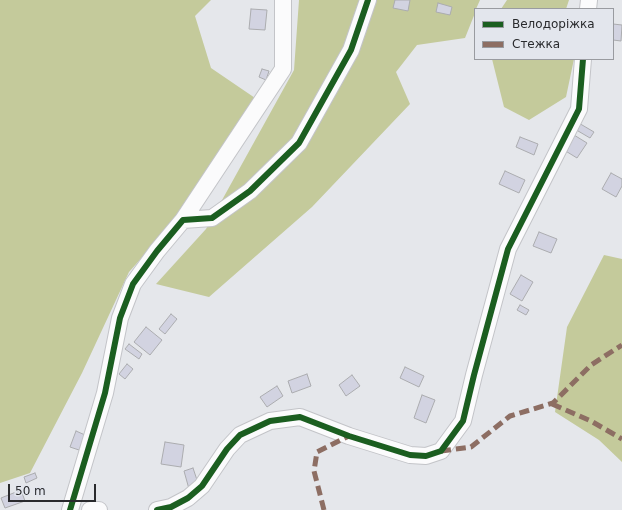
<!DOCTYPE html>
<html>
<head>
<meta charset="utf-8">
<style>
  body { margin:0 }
  #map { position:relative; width:622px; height:510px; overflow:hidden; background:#e5e7eb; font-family:"DejaVu Sans",sans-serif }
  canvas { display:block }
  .legend { position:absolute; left:474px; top:8px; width:140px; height:52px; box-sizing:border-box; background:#e3e6ed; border:1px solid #999ba0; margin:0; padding:5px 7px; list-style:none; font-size:12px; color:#292a2d }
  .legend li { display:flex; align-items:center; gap:8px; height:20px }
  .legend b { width:20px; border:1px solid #999ba0 }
  .scale { position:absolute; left:8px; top:484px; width:88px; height:18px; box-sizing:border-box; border:2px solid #292a2d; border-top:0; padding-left:5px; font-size:12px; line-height:14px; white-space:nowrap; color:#292a2d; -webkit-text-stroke:3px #e3e6ed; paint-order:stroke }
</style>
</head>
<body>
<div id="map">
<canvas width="622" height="510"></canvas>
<ul class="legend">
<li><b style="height:5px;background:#1b5e20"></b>Велодоріжка</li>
<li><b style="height:5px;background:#8d6e63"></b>Стежка</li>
</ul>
<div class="scale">50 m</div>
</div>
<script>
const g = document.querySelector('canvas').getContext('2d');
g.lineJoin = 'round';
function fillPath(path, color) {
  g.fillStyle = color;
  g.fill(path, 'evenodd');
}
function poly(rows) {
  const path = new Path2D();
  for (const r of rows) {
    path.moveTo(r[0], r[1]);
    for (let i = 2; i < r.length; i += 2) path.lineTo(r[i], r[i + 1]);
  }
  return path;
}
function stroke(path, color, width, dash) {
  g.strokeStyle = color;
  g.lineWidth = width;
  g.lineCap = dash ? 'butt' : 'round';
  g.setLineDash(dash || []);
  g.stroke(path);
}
fillPath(poly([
  [0,0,211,0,195,16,211,68,258,100,185,209,129,272,82,373,30,473,0,483],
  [299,0,480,0,476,9,475,9,475,13,465,38,417,45,396,72,410,104,312,207,209,297,156,284,206,229,294,70],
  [507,0,569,0,566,9,501,9],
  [492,59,574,59,566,97,529,120,504,107],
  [604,255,622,259,622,462,599,440,555,412,567,327]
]), '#c4ca9b');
const building = poly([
  [395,0,410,0,408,11,393,8,395,0],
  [438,3,452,7,450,15,436,12,438,3],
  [251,9,267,10,265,30,249,29,251,9],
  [613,24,622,25,621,41,613,40,613,24],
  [262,69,269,71,266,80,259,77,262,69],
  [577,122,594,132,590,138,573,128,577,122],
  [574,135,587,143,577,158,564,150,574,135],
  [520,137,538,144,534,155,516,147,520,137],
  [505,171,525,180,519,193,499,184,505,171],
  [611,173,622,179,622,186,616,197,602,189,611,173],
  [539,232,557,239,551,253,533,246,539,232],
  [521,275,533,282,522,301,510,294,521,275],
  [520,305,529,310,526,315,517,310,520,305],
  [171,314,177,319,165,334,159,329,171,314],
  [146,327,162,340,150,355,134,342,146,327],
  [129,344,142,354,139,359,125,349,129,344],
  [127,364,133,369,125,379,119,374,127,364],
  [405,367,424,376,419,387,400,378,405,367],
  [307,374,311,386,292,393,288,381,307,374],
  [352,375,360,386,346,396,339,385,352,375],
  [277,386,283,396,267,407,260,397,277,386],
  [422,395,435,400,426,423,414,418,422,395],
  [76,431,85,435,79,450,70,447,76,431],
  [165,442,184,445,181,467,161,464,165,442],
  [193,468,199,486,189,489,184,471,193,468],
  [35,473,37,478,26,483,24,477,35,473],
  [21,490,25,501,5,508,1,498,21,490]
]);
fillPath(building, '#d2d3e1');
stroke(building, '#abacaf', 1);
const minor = poly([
  [588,9,589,0],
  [183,220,283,69,283,0],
  [70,510,105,393,120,318,133,284,157,251,183,220,212,218,250,191,299,143,351,50,368,0],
  [90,510,99,510],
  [157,510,171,507,188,498,202,486,227,449,240,435,270,421,300,417,349,436,410,455,426,456,441,451,463,421,474,375,508,249,579,109,583,59]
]);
stroke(minor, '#c3c4c8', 18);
stroke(minor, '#fbfbfc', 16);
stroke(poly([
  [552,404,591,421,622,439],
  [441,451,471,447,510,416,553,403,591,365,622,345],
  [324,510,314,471,317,452,349,436]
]), '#8d6e63', 5, [10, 5]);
stroke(poly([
  [70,510,105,393,120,318,133,284,157,251,183,220,212,218,250,191,299,143,351,50,368,0],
  [157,510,171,507,188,498,202,486,227,449,240,435,270,421,300,417,349,436,410,455,426,456,441,451,463,421,474,375,508,249,579,109,583,59]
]), '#1b5e20', 6);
</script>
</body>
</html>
